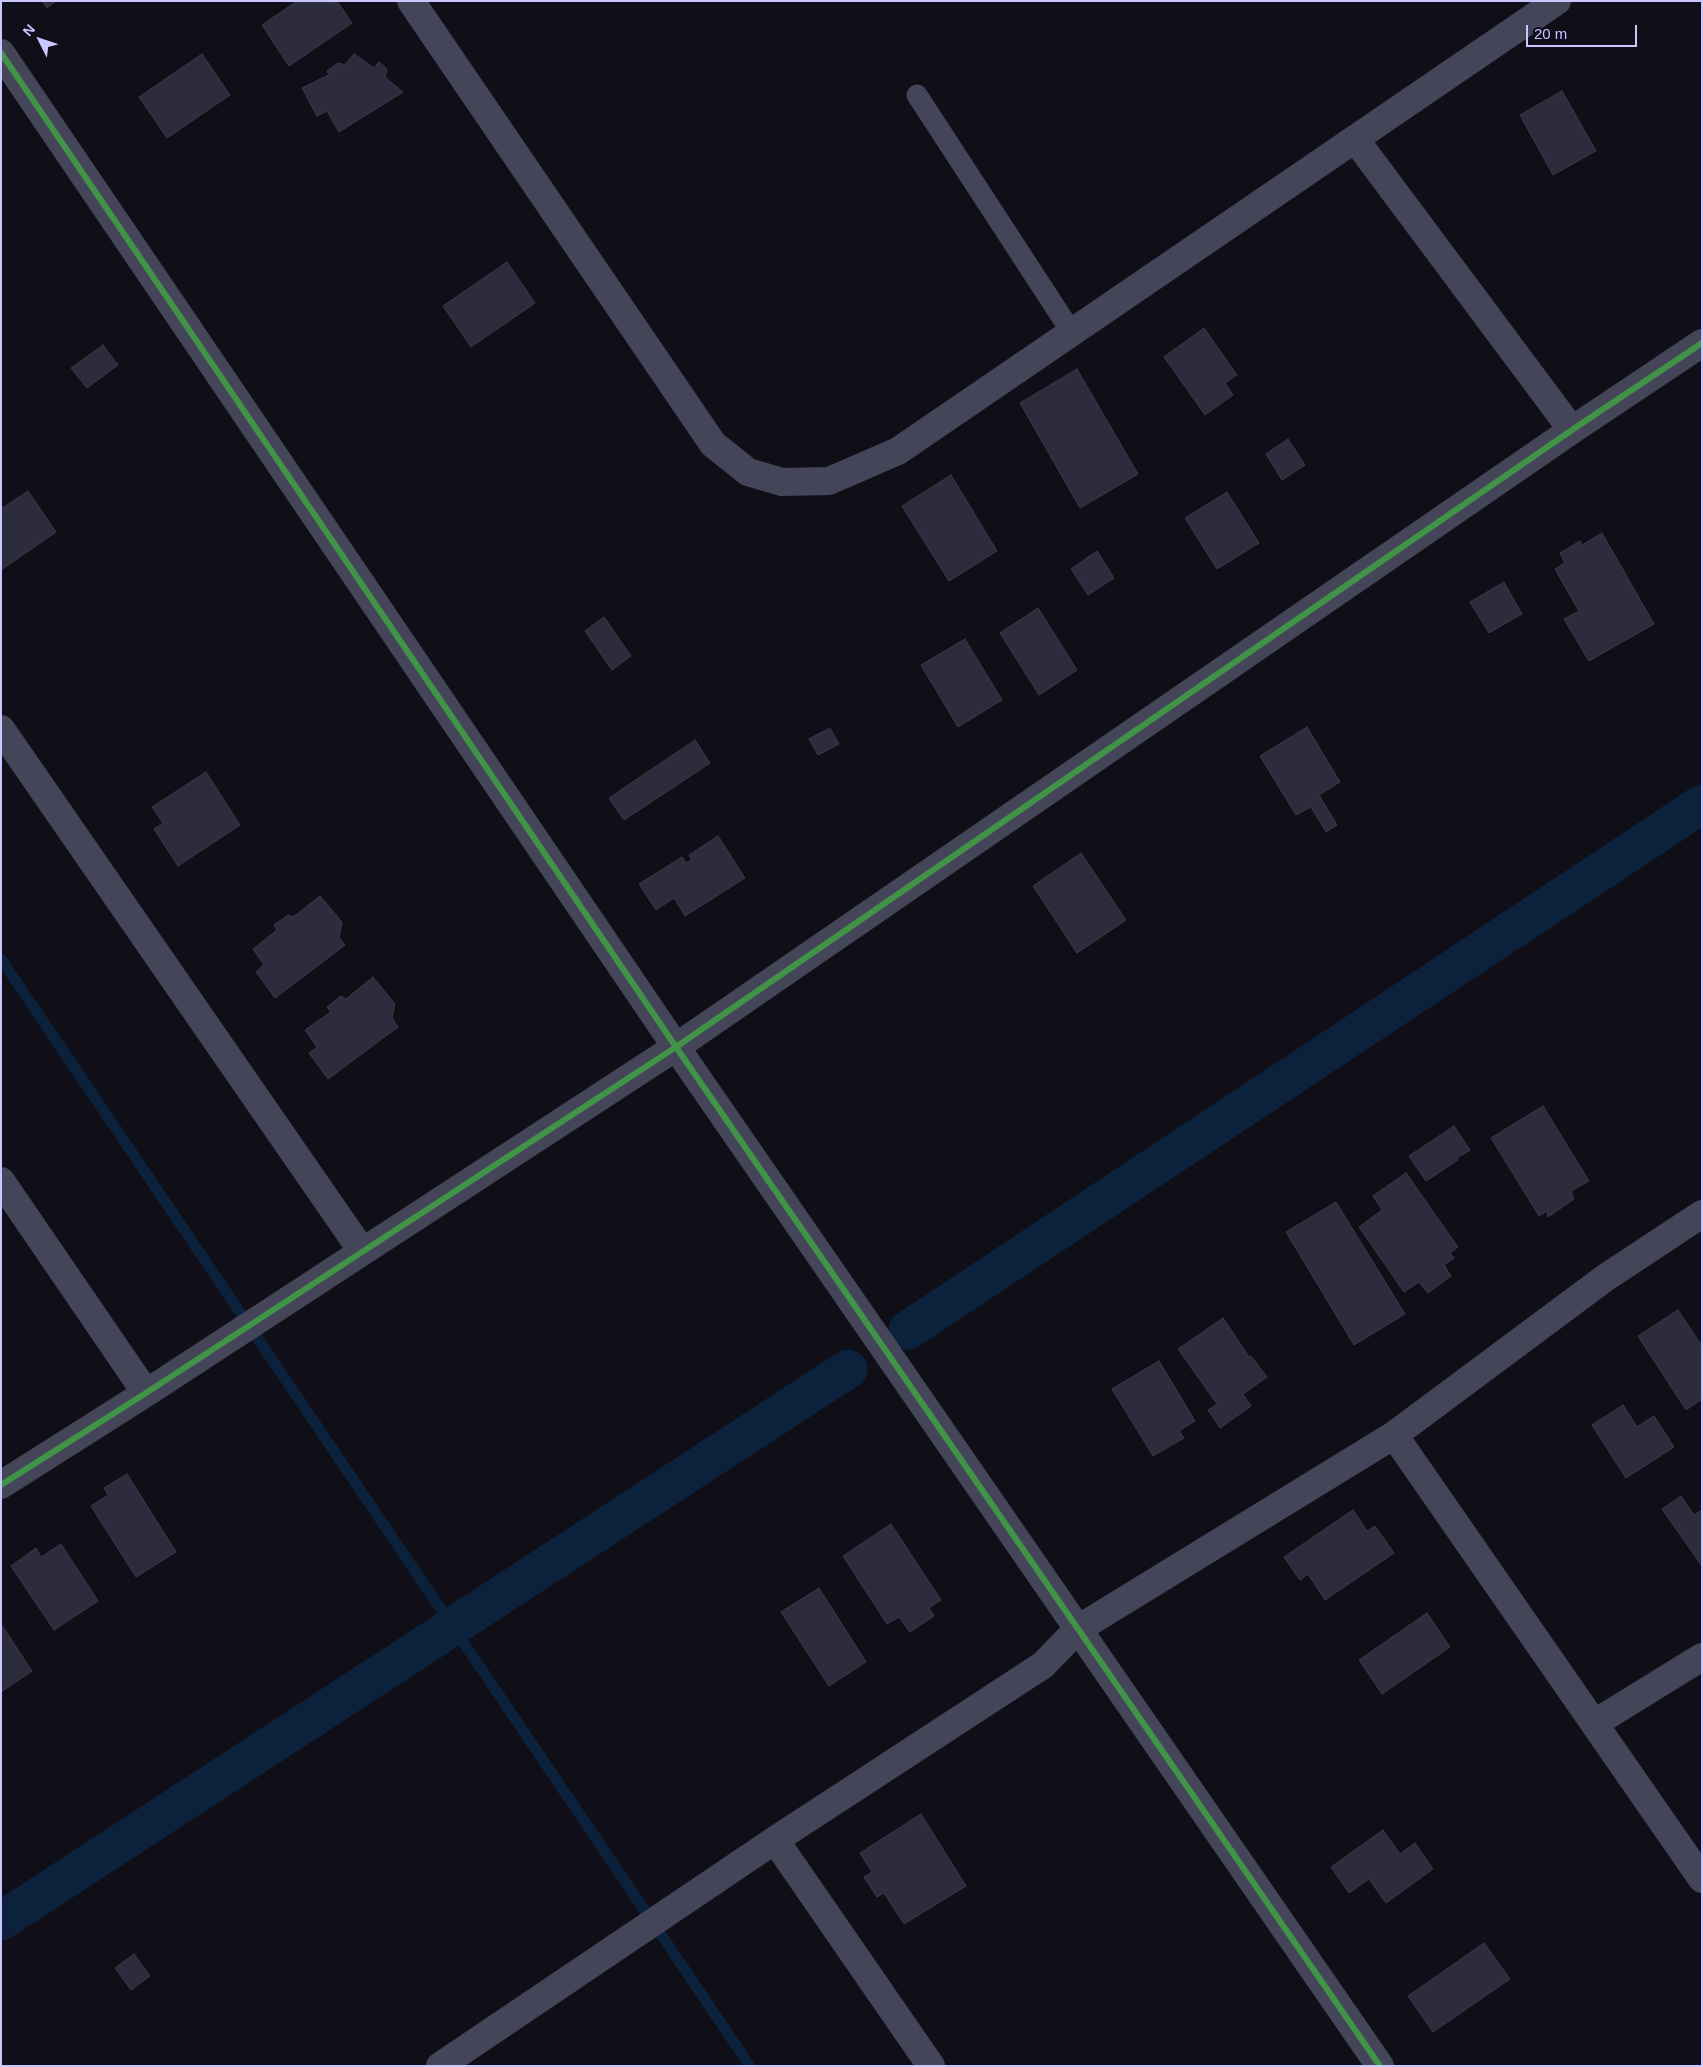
<!DOCTYPE html>
<html>
<head>
<meta charset="utf-8">
<style>
  body { margin:0 }
  #map { position:relative; width:1703px; height:2067px; overflow:hidden; background:#100f18; font-family:Arial,sans-serif }
  canvas { display:block }
  .frame { position:absolute; inset:0; border:2px solid #c9c8fe; pointer-events:none }
  .north { position:absolute; left:15px; top:15px; width:50px; height:50px; -webkit-text-stroke:4px #0d0b1c; paint-order:stroke; rotate:311deg; font-size:14px; font-weight:700; line-height:20px; text-align:center; color:#c9c8fe }
  .north::after { content:''; display:block; margin:auto; width:18px; height:22px; background:#c9c8fe; clip-path:polygon(50% 0,100% 100%,50% 72%,0 100%) }
  .scale { position:absolute; left:1526px; top:25px; width:111px; height:22px; box-sizing:border-box; border:2px solid #c9c8fe; border-top:0; padding-left:6px; font-size:15px; line-height:18px; white-space:nowrap; color:#c9c8fe; -webkit-text-stroke:4px #0d0b1c; paint-order:stroke }
</style>
</head>
<body>
<div id="map">
<canvas width="1703" height="2067"></canvas>
<div class="frame"></div>
<div class="north">N</div>
<div class="scale">20 m</div>
</div>
<script>
const g = document.querySelector('canvas').getContext('2d');
g.lineJoin = 'round';
function poly(rows) {
  const path = new Path2D();
  for (const r of rows) {
    path.moveTo(r[0], r[1]);
    for (let i = 2; i < r.length; i += 2) path.lineTo(r[i], r[i + 1]);
  }
  return path;
}
function stroke(path, color, width, dash) {
  g.strokeStyle = color;
  g.lineWidth = width;
  g.lineCap = dash ? 'butt' : 'round';
  g.setLineDash(dash || []);
  g.stroke(path);
}
function fillPath(path, color) {
  g.fillStyle = color;
  g.fill(path, 'evenodd');
}
stroke(poly([
  [1,959,750,2066]
]), '#0c223c', 11);
stroke(poly([
  [908,1330,1702,804],
  [1,1921,848,1369]
]), '#0c223c', 39);
const building = poly([
  [42,1,56,1,47,8,42,1],
  [297,1,326,1,327,3,337,1,352,23,289,66,262,25,297,1],
  [202,54,230,95,167,138,139,97,202,54],
  [354,54,374,68,379,62,387,69,385,77,403,92,339,132,327,111,317,116,302,88,329,75,327,71,338,63,345,65,354,54],
  [1562,91,1596,151,1553,175,1520,115,1562,91],
  [507,262,535,303,471,347,443,306,507,262],
  [1204,328,1237,375,1225,383,1233,395,1205,415,1164,357,1204,328],
  [103,345,118,365,87,388,71,368,103,345],
  [1077,369,1138,474,1080,508,1020,403,1077,369],
  [1288,439,1305,465,1282,480,1266,454,1288,439],
  [951,475,997,551,949,581,902,506,951,475],
  [28,491,56,532,1,570,1,509,28,491],
  [1227,492,1259,543,1217,569,1185,518,1227,492],
  [1602,533,1654,624,1589,661,1564,619,1579,611,1555,569,1565,563,1560,553,1580,541,1582,545,1602,533],
  [1097,551,1114,578,1088,595,1071,569,1097,551],
  [1504,582,1522,614,1489,633,1470,602,1504,582],
  [1038,608,1077,670,1039,695,1000,633,1038,608],
  [604,617,631,656,612,670,585,631,604,617],
  [965,639,1002,700,958,727,921,665,965,639],
  [1307,727,1340,782,1319,795,1337,825,1326,832,1311,807,1296,815,1260,756,1307,727],
  [830,728,839,744,818,755,809,739,830,728],
  [695,740,710,763,624,820,609,798,695,740],
  [206,772,240,825,178,866,154,829,163,823,152,807,206,772],
  [718,836,745,878,685,916,674,898,656,910,639,884,682,857,686,863,692,860,689,855,718,836],
  [1081,853,1126,920,1077,953,1033,886,1081,853],
  [320,896,342,922,339,937,345,945,275,998,256,972,264,965,253,949,277,930,274,925,288,915,293,917,320,896],
  [373,977,395,1004,392,1018,398,1027,328,1079,309,1053,317,1047,305,1030,331,1012,327,1007,341,996,346,999,373,977],
  [1543,1106,1589,1181,1571,1191,1574,1199,1548,1217,1547,1211,1539,1216,1491,1138,1543,1106],
  [1454,1126,1470,1150,1457,1158,1458,1160,1426,1181,1409,1156,1454,1126],
  [1406,1173,1458,1247,1450,1253,1454,1258,1444,1265,1451,1276,1428,1293,1419,1282,1404,1292,1359,1227,1382,1210,1373,1196,1406,1173],
  [1336,1202,1405,1314,1354,1345,1286,1232,1336,1202],
  [1678,1310,1702,1346,1702,1399,1686,1410,1638,1336,1678,1310],
  [1223,1318,1249,1357,1251,1356,1267,1377,1243,1394,1251,1406,1220,1428,1208,1410,1217,1404,1178,1349,1223,1318],
  [1159,1361,1195,1421,1179,1431,1184,1438,1153,1456,1112,1389,1159,1361],
  [1623,1405,1637,1427,1654,1416,1674,1447,1626,1478,1592,1425,1623,1405],
  [127,1474,176,1552,136,1577,91,1506,108,1495,104,1488,127,1474],
  [1681,1496,1694,1515,1702,1510,1702,1566,1662,1509,1681,1496],
  [1353,1510,1367,1531,1375,1526,1394,1553,1325,1600,1308,1574,1300,1580,1284,1557,1353,1510],
  [891,1524,941,1600,929,1608,934,1616,910,1632,899,1617,887,1624,843,1556,891,1524],
  [61,1544,98,1601,54,1630,11,1566,36,1548,41,1557,61,1544],
  [819,1588,866,1662,829,1686,781,1612,819,1588],
  [1427,1613,1450,1647,1382,1694,1359,1660,1427,1613],
  [1,1624,32,1671,1,1692,1,1624],
  [921,1814,966,1886,904,1924,884,1893,877,1897,864,1877,872,1872,860,1853,921,1814],
  [1383,1830,1400,1854,1415,1843,1433,1869,1386,1903,1369,1879,1349,1893,1331,1867,1383,1830],
  [1484,1943,1510,1979,1433,2032,1408,1996,1484,1943],
  [134,1954,150,1976,131,1990,115,1968,134,1954]
]);
fillPath(building, '#2d2c3c');
stroke(building, '#3b394d', 1);
stroke(poly([
  [917,95,1072,333]
]), '#444559', 21);
stroke(poly([
  [411,1,713,444,748,472,782,482,829,481,898,451,1557,1],
  [1,53,676,1047,1380,2066],
  [1355,139,1572,430],
  [1,729,362,1251],
  [1,1181,146,1393],
  [1394,1435,1702,1879],
  [1,1485,146,1393,676,1047,1572,430,1702,343],
  [1595,1723,1702,1657],
  [775,1840,931,2066],
  [440,2066,775,1840,1043,1665,1078,1629,1394,1435,1605,1278,1702,1214]
]), '#444559', 28);
stroke(poly([
  [1,53,676,1047,1380,2066],
  [1,1485,146,1393,676,1047,1572,430,1702,343]
]), '#419447', 6);
</script>
</body>
</html>
